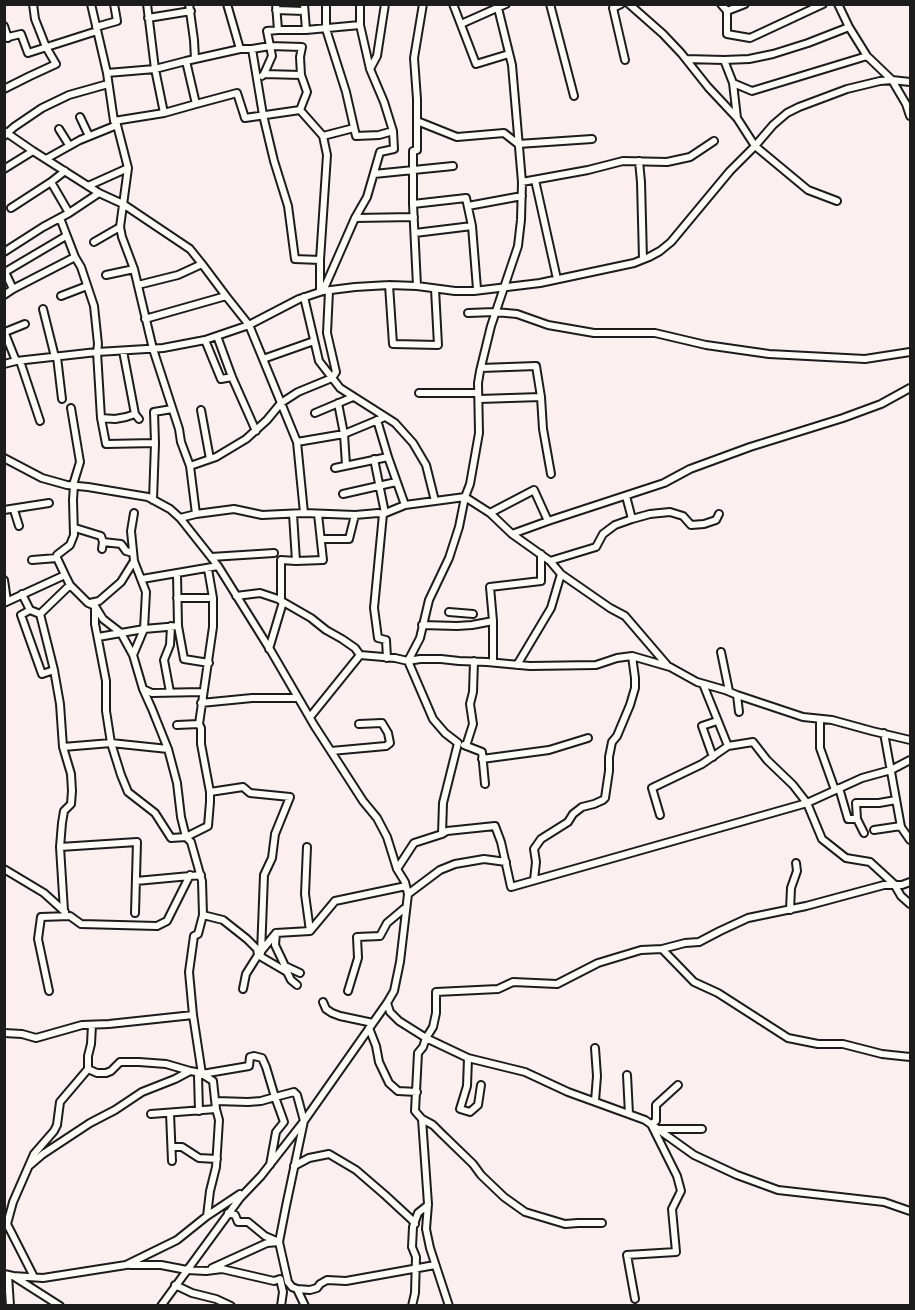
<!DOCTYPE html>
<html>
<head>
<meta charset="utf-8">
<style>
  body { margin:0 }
  #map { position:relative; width:915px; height:1310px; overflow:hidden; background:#fcefef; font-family:Dekko,sans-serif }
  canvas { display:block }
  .frame { position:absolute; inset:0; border:6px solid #1c1c1c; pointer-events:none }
</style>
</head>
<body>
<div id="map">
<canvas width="915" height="1310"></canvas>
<div class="frame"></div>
</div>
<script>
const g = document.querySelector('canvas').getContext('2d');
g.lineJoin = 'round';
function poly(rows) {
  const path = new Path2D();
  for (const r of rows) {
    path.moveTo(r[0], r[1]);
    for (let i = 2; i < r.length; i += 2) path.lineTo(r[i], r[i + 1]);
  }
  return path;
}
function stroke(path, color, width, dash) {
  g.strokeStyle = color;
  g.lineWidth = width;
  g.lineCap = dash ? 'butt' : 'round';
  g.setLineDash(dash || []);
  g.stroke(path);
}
const street = poly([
  [91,4,107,73,114,121],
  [147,4,155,69,164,113],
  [189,4,194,40,195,59,186,61,196,104,164,113,114,121,117,125,128,168,120,227,122,237,134,269,153,349,179,429,181,442,190,466,196,514],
  [227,4,240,49,252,49,270,46,302,47,300,57,301,75,307,92,300,110,323,136,327,155,320,260,320,292],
  [304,4,306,30,360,25,370,69,384,102,393,131,394,149,380,152,367,197,355,218,323,291],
  [326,4,326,29,346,92,356,136,379,135,393,131],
  [453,4,476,64,509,54],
  [550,4,574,96],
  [621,4,613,8,625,60],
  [629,4,663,34,681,53,708,87,737,118,755,146,808,190,837,201],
  [721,4,727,11,745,4],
  [838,4,849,27,867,56,892,80,906,104,910,116],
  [276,10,304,11],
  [727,11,727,34,750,38,823,4],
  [148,18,191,11],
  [461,24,506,4],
  [360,25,360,4],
  [4,26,8,38],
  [96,27,117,21,114,4],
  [278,30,306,30],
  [4,38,21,34,28,53,97,31],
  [252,49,263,115,274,161,288,206,295,259,320,260],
  [195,59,240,49],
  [686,59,724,60,733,83,737,118],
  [724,60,749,59,773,54,808,43,849,27],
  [370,69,377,56,385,4],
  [107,73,155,69,186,61],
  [264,74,272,56,267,31,278,30,276,4],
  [262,76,264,74,301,75],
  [733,83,752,91,867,56],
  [4,89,30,76,56,64,46,47,35,19,33,4],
  [196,104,237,93,245,118,300,110],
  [80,117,89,136],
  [417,121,457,137,504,133,518,144,592,139],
  [59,129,69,145],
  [4,131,33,151,99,193,123,204,190,249,202,264,226,296,249,325,263,359,297,442,304,513],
  [4,136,14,127,42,108,69,95,108,84],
  [323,136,354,128],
  [46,159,80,140,117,125],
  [639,161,641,182,643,259],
  [4,169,33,151],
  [65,171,51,182,69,213],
  [374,174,453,166],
  [535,180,557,279],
  [522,182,588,170,623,161,667,162,690,157,714,141],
  [88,186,128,168],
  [413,204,466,198,472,226,477,289],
  [468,206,522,196],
  [11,208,51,182],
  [60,218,75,257,81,267,94,306,98,344,97,352,101,418,106,444,155,443],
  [355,218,414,217],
  [415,233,472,226],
  [94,242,120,227],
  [4,252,43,227,69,213,99,193],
  [106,275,134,269],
  [138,285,178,275,202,264],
  [389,285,393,344,438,345,435,289],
  [417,286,413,204,413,151,417,150,417,99,414,58,423,4],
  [13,289,5,272,66,236],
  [4,295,13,289,75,257],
  [61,296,87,286],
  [304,297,319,361,340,388,395,423,413,443,426,465,435,501],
  [43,309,55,357],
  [468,313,495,312,517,314,548,325,594,333,655,333,706,345,769,354,865,359,910,352],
  [145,319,226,296],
  [4,331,16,361],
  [5,332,25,324],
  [217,336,232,377,256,431],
  [205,340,221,379,232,377],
  [123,351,135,414,139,419],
  [57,357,62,399],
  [263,359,314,341],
  [20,361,40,421],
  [4,364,16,361,97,352,163,348,205,340,249,325,299,299,323,291,355,287,389,285,417,286,455,291,474,291,540,283,634,263,649,257,660,251,671,242,730,171,755,146,773,125,787,113,799,107,847,89,880,81,892,80,910,82],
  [481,368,536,366,541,397],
  [419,393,478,393],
  [479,399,541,397,543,429,551,474],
  [338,403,344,434,346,465],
  [71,408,80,462,73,485],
  [201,410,210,459],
  [315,413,353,397],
  [101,418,115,419,126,417,135,414],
  [377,420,388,457,405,505],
  [297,442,344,434,385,417],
  [4,458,42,478,67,485,88,487,148,497,170,509,180,518,218,566,271,651,314,725,363,801,377,818,387,837,397,869,405,882,408,894,400,962,394,991,387,1003,304,1121,261,1176,240,1198,161,1306],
  [374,459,385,513],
  [190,466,216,457,246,439,267,420,281,403,298,392,332,378,336,372,327,333,329,291],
  [335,468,388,457],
  [343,494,396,482],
  [626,496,632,519],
  [153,500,155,443,154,412,172,409],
  [4,510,49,503],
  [14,510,19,526],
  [490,513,534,490,548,521],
  [293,514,296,561],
  [383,514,374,608,378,638,386,640,387,658],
  [180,518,196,514,234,509,262,515,304,513,355,515,378,513,383,514,405,505,465,497,490,513,512,534,550,561,561,574,610,608,625,616,667,665],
  [75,528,101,536,103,542,102,549],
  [512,534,548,521,664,483,690,469,750,447,843,418,881,404,910,388],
  [321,539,349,539,355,515],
  [103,542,121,544,126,551,133,553],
  [211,557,274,553],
  [32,560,57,558],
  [550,561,596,547,603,534,615,525,632,519,650,514,670,512,683,516,691,525,704,524,716,520,719,514],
  [208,569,213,598,213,627,199,724,201,728,201,744,210,792,210,802,208,826,186,837,191,842,202,881,203,915,198,934,194,936,189,972,193,1015,202,1074,249,1066,250,1057,254,1056,262,1058,266,1067,275,1097,294,1092,297,1095,304,1121,286,1206,279,1242,288,1282,292,1287,297,1289,305,1306],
  [177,574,178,626,184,659,209,663],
  [65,575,70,585,88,603,95,606,103,619,121,633,133,655],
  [142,579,218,566],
  [4,580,7,601],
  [22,594,30,610,40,614,54,670,60,704,63,747,71,774,72,791,71,804,64,811,62,823,60,847,64,911],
  [236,596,260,593,278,599,311,618,326,630,342,639,355,648,360,655,395,658,408,661,420,659,441,659,459,661,487,662,530,666,596,665,617,658,632,656,670,667,697,682,725,690,737,695,803,717,832,720,872,731,910,740],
  [177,598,213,598],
  [281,601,281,560,296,561,323,560,318,514],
  [4,603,65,575,57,558,57,555,70,545,74,535,73,500,74,485],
  [90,603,99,601,121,582,134,561],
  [95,606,95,624,106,681,106,711,111,743,121,775,128,792,155,813,171,838,186,837,181,817,177,783,168,749,152,709,143,689,133,655,144,629,146,592,134,561,131,531,134,513],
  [30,610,21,615,42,674,54,670],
  [449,612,473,614],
  [40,614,70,585],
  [422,625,457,626,472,625,493,621],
  [98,637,144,629,178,626],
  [269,649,283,602],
  [721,652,729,691],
  [493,662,493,621,490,587,541,581,541,554],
  [517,665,551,608,561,574],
  [143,689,152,693,203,692],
  [170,692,164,660,170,645,171,626],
  [737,695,739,712],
  [201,703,252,698,298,698],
  [310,717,360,655],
  [820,719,820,748,835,790],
  [177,725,199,724],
  [884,733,901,827,910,840],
  [464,745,482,752,485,784],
  [466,746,473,724,470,704,473,692,474,661],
  [728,746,753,742,767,760,793,785,807,803,822,839,846,858,870,862,894,884,901,896,910,904],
  [63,747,111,743,168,749],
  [331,751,386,746,390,743,388,733,382,723,359,724],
  [713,757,702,726,717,721],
  [482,759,549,750,588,738],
  [839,788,848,819,857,819],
  [210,792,243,787,250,793,290,797,275,834,272,858,264,875,261,953],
  [660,815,652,788,702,764,728,746,703,684],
  [874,830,901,826],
  [864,833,857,819,856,803,879,803,896,800],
  [442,834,447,831,495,826,501,842,511,887,807,803,862,778,891,770,910,760],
  [60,847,137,842,135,913],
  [307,847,305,894,310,931],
  [4,869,44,893,65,912],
  [397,869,414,843,442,834,443,803,458,743,445,733,433,719,408,661,420,638,429,600,449,558,459,527,465,497,470,484,479,433,478,383,480,371,491,326,518,246,521,220,522,182,512,65,497,4],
  [534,880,536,862,534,849,541,839,568,822,573,814,582,807,594,804,603,800,605,798,609,771,609,757,612,742,617,736,630,705,635,688,635,678,632,656],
  [136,881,201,875],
  [408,894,440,870,455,864,484,859,506,862],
  [790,910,791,888,797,871,796,863],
  [203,915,223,920,247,939,257,949,258,955,276,933],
  [662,949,685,943,699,942,720,931,748,918,806,906,884,885,902,885,910,882],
  [300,973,285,966,275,945,276,933,310,931,335,901,406,886],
  [243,989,246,974,258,955,287,972,291,980,297,985],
  [49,991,38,939,41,917,70,916,81,924,157,926,167,921,190,875],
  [348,991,358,958,357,937,380,936,387,923,406,907],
  [323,1002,326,1009,332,1013,340,1016,373,1023],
  [387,1003,390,1012,399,1021,426,1038,423,1047,418,1053,415,1111,422,1119,428,1204,426,1229,430,1248,449,1306],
  [369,1028,376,1046,379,1062,389,1083,398,1091,417,1092],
  [4,1033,22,1034,36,1038,82,1025,109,1024,193,1015],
  [910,1057,882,1054,843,1044,818,1044,788,1038,718,993,694,982,662,949,641,950,598,963,557,984,513,982,498,989,436,992,436,1013,433,1027,426,1038,468,1058,525,1072,568,1092,645,1120,694,1155,737,1175,778,1190,884,1202,910,1211],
  [468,1058,467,1086,460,1109,470,1112,478,1105,481,1085],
  [88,1069,97,1073,106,1073,111,1071,120,1062,139,1062,166,1064,190,1071],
  [627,1075,629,1114],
  [216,1101,248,1102,261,1101,275,1097,284,1122,276,1132,270,1165],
  [595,1101,597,1076,595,1048],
  [199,1111,198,1076,202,1074],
  [170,1113,172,1161],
  [151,1114,216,1109],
  [422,1119,433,1125,441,1133,473,1164,481,1175,504,1197,525,1212,565,1224,578,1223,602,1223],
  [658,1129,702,1129],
  [172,1147,182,1147,199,1158,217,1159],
  [29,1166,43,1154,90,1123,115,1110,142,1092,175,1079,190,1071,196,1072,202,1074,213,1081,216,1109,219,1120,216,1167,210,1191,207,1216],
  [294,1166,309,1158,329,1154,356,1170,385,1195,411,1219,415,1224],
  [6,1222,34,1277],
  [4,1226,7,1224,13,1202,34,1154,54,1131,57,1125,60,1102,88,1069,88,1056,91,1044,92,1025],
  [130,1265,161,1265,187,1270,206,1271,222,1269,274,1281,280,1279,283,1292,281,1306],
  [212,1268,267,1243,279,1242,265,1236,248,1222,238,1222,235,1215,228,1213],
  [4,1274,13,1276,60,1306],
  [8,1275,10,1306],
  [13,1276,43,1278,126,1265,177,1240,207,1216,240,1194],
  [175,1285,192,1293,216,1299,231,1306],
  [297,1289,310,1290,317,1288,320,1284,327,1280,346,1281,435,1265],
  [635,1299,627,1255,676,1252,672,1209,681,1191,677,1176,651,1124,656,1121,656,1105,678,1085],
  [412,1306,415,1293,416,1257,412,1247,413,1227,418,1213,428,1205]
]);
stroke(street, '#1c1c1c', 10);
stroke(street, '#fdfcf7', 6);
</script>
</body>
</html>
